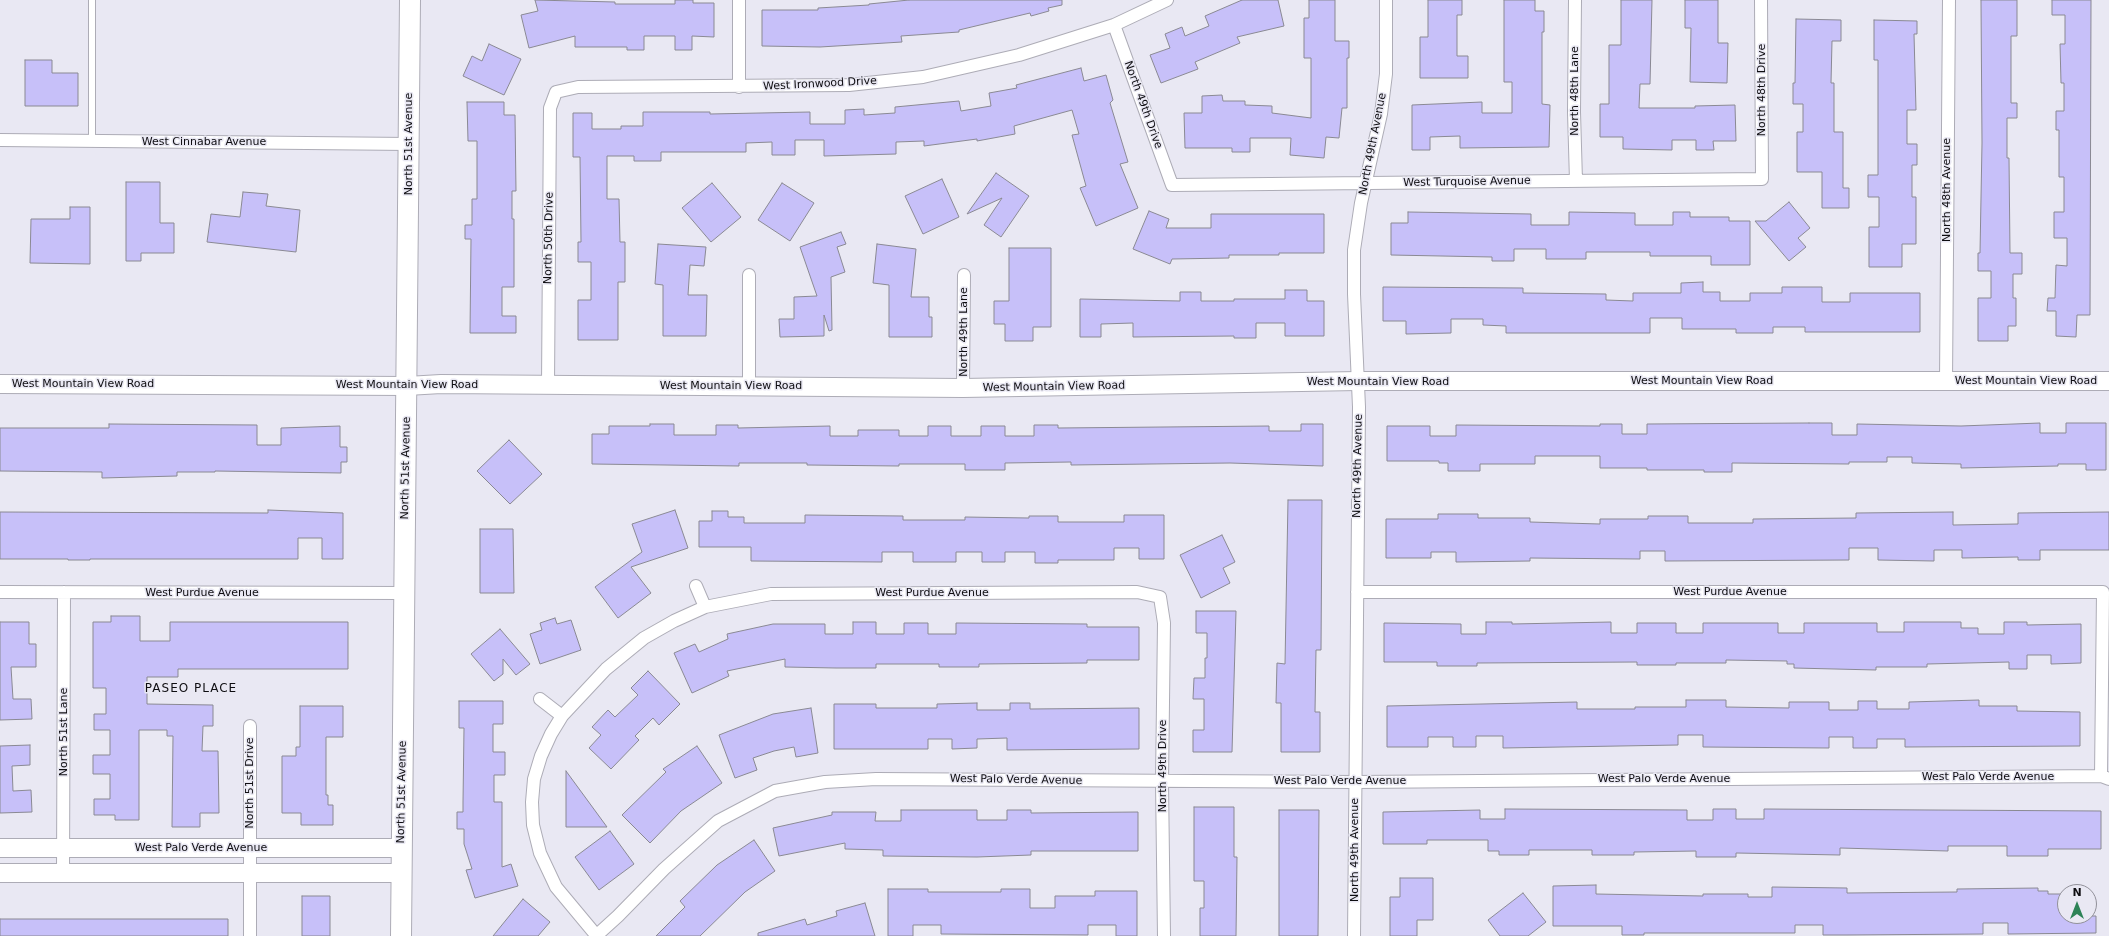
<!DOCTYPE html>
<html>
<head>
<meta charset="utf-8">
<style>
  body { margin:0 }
  #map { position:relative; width:2109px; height:936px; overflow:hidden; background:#e9e8f3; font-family:"DejaVu Sans",sans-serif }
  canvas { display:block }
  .north { position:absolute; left:2057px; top:884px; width:40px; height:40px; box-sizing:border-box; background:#e9e8f3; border:1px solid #919099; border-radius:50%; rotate:0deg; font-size:11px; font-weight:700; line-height:16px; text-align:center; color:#0e0d11 }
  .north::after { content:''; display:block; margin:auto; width:14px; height:18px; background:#2d8357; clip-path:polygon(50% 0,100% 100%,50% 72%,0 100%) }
</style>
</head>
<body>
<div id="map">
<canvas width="2109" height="936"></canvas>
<div class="north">N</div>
</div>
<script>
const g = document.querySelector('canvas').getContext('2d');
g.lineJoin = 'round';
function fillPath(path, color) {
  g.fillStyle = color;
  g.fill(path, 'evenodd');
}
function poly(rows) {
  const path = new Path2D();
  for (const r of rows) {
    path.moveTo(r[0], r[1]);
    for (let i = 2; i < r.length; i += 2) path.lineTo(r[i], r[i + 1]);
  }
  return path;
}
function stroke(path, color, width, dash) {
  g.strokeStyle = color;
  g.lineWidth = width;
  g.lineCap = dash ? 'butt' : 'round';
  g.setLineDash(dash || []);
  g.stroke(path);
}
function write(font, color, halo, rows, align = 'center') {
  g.font = font + ' "DejaVu Sans",sans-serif';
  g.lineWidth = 3;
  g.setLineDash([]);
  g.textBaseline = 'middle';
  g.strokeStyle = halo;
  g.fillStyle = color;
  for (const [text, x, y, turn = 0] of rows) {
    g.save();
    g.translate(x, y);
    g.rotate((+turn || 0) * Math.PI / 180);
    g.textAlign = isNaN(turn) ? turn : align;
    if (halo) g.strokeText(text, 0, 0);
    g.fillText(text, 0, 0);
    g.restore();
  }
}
const building = poly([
  [535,0,615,2,615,4,675,4,675,0,693,0,693,3,714,3,714,37,692,36,692,50,675,50,675,36,644,36,644,50,627,50,627,47,575,47,575,36,529,48,521,15,538,11,535,0],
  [909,0,1062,0,1062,5,1048,8,1049,11,1031,16,1030,13,959,30,959,32,901,36,902,42,820,47,762,46,762,10,818,10,818,8,869,5,869,4,909,0],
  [1242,0,1278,0,1284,26,1237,37,1240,43,1195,62,1198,69,1161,83,1150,55,1170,48,1165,34,1182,27,1185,36,1209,26,1205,16,1242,0],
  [1309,0,1335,0,1335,41,1349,41,1349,58,1347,58,1347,108,1342,108,1339,138,1326,137,1324,158,1290,155,1291,138,1250,138,1250,152,1232,152,1232,148,1185,148,1184,113,1202,113,1202,96,1222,95,1223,101,1245,101,1245,105,1272,106,1272,113,1311,118,1311,58,1304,58,1304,18,1309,18,1309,0],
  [1428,0,1462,0,1462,15,1457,15,1457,56,1468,56,1468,78,1420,78,1420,37,1428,37,1428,0],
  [1504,0,1535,0,1535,11,1544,11,1544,32,1542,32,1542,104,1550,105,1549,147,1460,148,1460,136,1430,137,1430,150,1412,150,1412,105,1482,102,1482,113,1512,113,1512,82,1504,82,1504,0],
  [1621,0,1652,0,1650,84,1640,84,1639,108,1695,108,1695,106,1735,105,1736,141,1713,141,1714,150,1696,150,1696,140,1672,140,1672,150,1623,149,1623,137,1600,137,1600,104,1609,104,1609,45,1621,45,1621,0],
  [1685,0,1718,0,1718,43,1728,43,1727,83,1690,82,1691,28,1685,28,1685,0],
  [1981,0,2017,0,2017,36,2011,36,2011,103,2017,103,2017,118,2007,118,2007,158,2009,158,2010,253,2022,253,2022,274,2013,274,2013,298,2016,298,2016,326,2008,326,2008,341,1978,341,1978,298,1991,298,1991,271,1978,271,1978,253,1980,253,1982,143,1981,0],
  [2052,0,2091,0,2090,315,2077,315,2076,337,2056,336,2056,311,2047,311,2048,298,2055,298,2056,265,2067,266,2067,238,2054,238,2054,212,2064,212,2064,177,2059,177,2059,130,2056,130,2056,111,2064,111,2064,83,2061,83,2060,44,2065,44,2065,15,2052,15,2052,0],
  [1796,19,1841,20,1841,41,1832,41,1831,83,1834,83,1834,132,1843,132,1843,188,1849,188,1849,208,1822,208,1822,172,1797,172,1797,132,1803,132,1803,104,1793,104,1793,83,1795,83,1796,19],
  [1874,20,1917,21,1917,34,1914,34,1916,110,1907,110,1907,144,1917,144,1917,165,1912,165,1912,197,1916,197,1916,244,1902,244,1902,267,1869,267,1869,227,1879,227,1879,197,1868,197,1868,175,1878,175,1878,60,1874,60,1874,20],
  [489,44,521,59,504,95,463,76,472,56,482,61,489,44],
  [25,60,52,60,52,73,78,73,78,106,25,106,25,60],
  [1081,68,1084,81,1106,75,1113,100,1110,103,1128,162,1120,164,1138,208,1096,226,1080,188,1086,186,1072,135,1079,134,1072,110,1014,126,1015,134,977,141,977,139,924,146,924,141,896,142,896,154,824,156,824,140,795,140,795,155,772,155,772,142,746,143,746,152,661,152,661,161,634,161,634,156,607,156,607,199,619,199,620,242,625,242,625,282,618,282,618,340,578,340,578,300,591,300,591,262,578,262,578,242,581,242,580,157,573,157,573,113,592,113,592,129,621,129,621,126,643,126,643,112,710,112,710,114,810,112,810,124,845,124,845,110,864,109,864,115,895,113,895,107,959,101,961,111,991,106,989,93,1017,88,1016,85,1081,68],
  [467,102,504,102,504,115,515,115,516,191,512,191,512,219,514,219,514,287,502,287,502,316,516,316,516,333,470,333,471,239,465,239,465,225,472,225,472,199,477,199,477,141,468,141,467,102],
  [996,173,1029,196,1001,237,984,225,1002,198,967,214,996,173],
  [942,179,959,217,923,234,905,196,942,179],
  [126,182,160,182,160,223,174,223,174,253,141,253,141,261,126,261,126,182],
  [712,183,741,217,711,242,682,208,712,183],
  [782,183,814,203,790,241,758,220,782,183],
  [243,192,268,194,266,206,300,210,296,252,207,242,211,214,240,217,243,192],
  [1789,202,1810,228,1798,238,1806,247,1789,261,1755,221,1766,221,1789,202],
  [70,207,90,207,90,264,30,263,31,219,70,219,70,207],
  [1149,211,1169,219,1166,228,1211,228,1211,214,1324,214,1324,253,1279,253,1279,255,1229,255,1229,258,1172,259,1170,264,1133,249,1149,211],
  [1408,212,1531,214,1531,225,1569,225,1569,212,1635,213,1635,225,1673,225,1673,212,1690,212,1690,217,1729,217,1729,221,1750,221,1750,265,1711,265,1711,256,1650,256,1650,252,1586,252,1586,259,1546,259,1546,249,1514,249,1514,261,1492,261,1492,257,1391,255,1391,223,1408,223,1408,212],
  [841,232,846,244,837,247,845,272,831,277,832,330,829,331,824,315,824,336,780,337,779,319,794,319,794,297,817,296,800,247,841,232],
  [658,244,706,247,704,266,690,265,688,295,707,295,706,336,663,336,663,285,655,284,658,244],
  [877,244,916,249,911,297,929,297,929,317,932,317,932,337,889,337,889,285,873,283,877,244],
  [1009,248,1051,248,1051,327,1033,327,1033,341,1005,341,1005,324,994,324,994,301,1009,301,1009,248],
  [1703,282,1703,292,1720,292,1720,301,1750,301,1750,293,1782,293,1782,287,1822,287,1822,302,1850,302,1850,293,1920,293,1920,332,1805,332,1805,327,1773,327,1773,333,1736,333,1736,329,1682,329,1682,318,1650,318,1650,333,1506,333,1506,326,1483,325,1483,319,1451,319,1451,333,1406,334,1406,321,1383,321,1383,287,1523,288,1523,293,1606,294,1606,300,1633,301,1633,293,1681,293,1681,283,1703,282],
  [1285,290,1307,290,1307,301,1324,301,1324,336,1285,336,1285,323,1256,323,1256,338,1234,338,1234,336,1133,337,1133,323,1101,324,1101,337,1080,337,1080,299,1180,301,1180,292,1201,292,1201,301,1234,301,1234,299,1285,299,1285,290],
  [1809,423,1832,423,1832,435,1857,435,1857,424,1961,426,2040,423,2040,433,2066,433,2066,423,2106,423,2106,470,2086,470,2086,464,2058,464,2058,466,1961,468,1961,464,1912,463,1912,457,1887,457,1887,462,1849,462,1849,464,1732,463,1732,472,1704,472,1704,470,1647,470,1647,468,1600,468,1600,456,1535,456,1535,464,1480,464,1480,471,1448,471,1448,463,1439,463,1439,461,1387,461,1387,426,1430,426,1430,436,1456,436,1456,425,1600,426,1600,424,1622,424,1622,434,1647,434,1647,424,1809,423],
  [109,424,257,425,257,445,281,445,281,428,340,426,340,447,347,447,347,462,341,462,341,473,215,471,215,472,177,472,177,476,102,478,102,472,0,471,0,428,109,428,109,424],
  [650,424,674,424,674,435,716,435,716,425,738,425,738,428,830,426,830,436,858,436,858,430,899,430,899,436,928,436,928,426,951,426,951,436,981,436,981,426,1005,426,1005,436,1034,436,1034,425,1058,425,1058,428,1269,426,1269,431,1301,431,1301,424,1323,424,1323,466,1230,463,1071,465,1071,462,1005,463,1005,470,965,470,965,464,899,464,899,466,807,465,807,463,739,463,739,466,592,464,592,434,609,434,609,426,650,426,650,424],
  [509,440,542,474,510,504,477,471,509,440],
  [1288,500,1322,500,1321,650,1316,650,1315,712,1320,712,1320,752,1281,752,1281,703,1276,703,1277,663,1285,664,1288,500],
  [268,510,343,513,343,559,322,559,322,538,298,538,298,559,90,559,90,560,68,560,68,559,0,559,0,512,268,513,268,510],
  [675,510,688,548,631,567,651,593,618,618,595,587,642,552,632,524,675,510],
  [712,511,728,511,728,517,744,517,744,523,805,523,805,515,903,516,903,520,965,520,965,517,1029,518,1029,516,1058,516,1058,522,1124,522,1124,515,1164,515,1164,559,1139,559,1139,548,1114,548,1114,560,1058,560,1058,563,1035,563,1035,552,1005,552,1005,562,982,562,982,552,956,552,956,562,913,562,913,552,882,552,882,562,751,561,751,547,699,547,699,521,712,521,712,511],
  [1953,512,1953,525,2018,524,2018,513,2109,512,2109,550,2040,550,2040,560,2018,560,2018,557,1962,558,1962,550,1934,550,1934,561,1878,560,1878,548,1849,548,1849,560,1665,561,1665,551,1640,551,1640,559,1530,558,1530,561,1456,562,1456,552,1431,552,1431,558,1386,558,1386,519,1438,519,1438,514,1478,514,1478,518,1530,518,1530,522,1600,524,1600,519,1648,519,1648,516,1688,516,1688,523,1753,523,1753,519,1856,518,1856,513,1953,512],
  [480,529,513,529,514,593,480,593,480,529],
  [1222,535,1235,562,1223,568,1230,583,1201,598,1180,555,1222,535],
  [1196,611,1236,611,1232,752,1193,752,1193,730,1204,730,1204,699,1193,699,1194,678,1205,678,1205,658,1207,658,1207,633,1196,633,1196,611],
  [111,616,140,616,140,641,170,641,170,622,348,622,348,669,178,669,178,677,147,677,147,704,213,705,213,726,203,726,202,751,218,751,219,813,200,813,200,827,172,827,173,736,167,736,167,730,139,730,139,820,115,820,115,815,94,815,94,799,110,799,110,774,93,774,93,755,110,755,110,730,94,730,94,714,106,714,106,688,93,688,93,622,111,622,111,616],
  [555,618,557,624,571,620,581,650,540,664,530,634,542,630,540,623,555,618],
  [0,622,29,622,29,644,36,644,36,667,11,667,13,699,31,699,32,719,0,720,0,622],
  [853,622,876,622,876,634,904,634,904,623,928,623,928,634,956,634,956,623,1087,624,1087,627,1139,627,1139,660,1087,660,1087,663,979,664,979,667,939,667,939,664,876,664,876,668,836,668,785,667,785,659,727,671,729,676,692,693,674,653,695,644,699,652,728,639,727,634,773,624,825,624,825,634,853,634,853,622],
  [1486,622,1512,622,1512,624,1611,622,1611,633,1637,633,1637,623,1676,623,1676,633,1703,633,1703,623,1778,623,1778,633,1804,633,1804,623,1877,623,1877,632,1904,632,1904,622,1961,622,1961,628,1978,628,1978,634,2004,634,2004,622,2027,622,2027,625,2081,624,2081,663,2051,664,2051,655,2027,655,2027,669,2009,669,2009,662,1927,664,1927,667,1876,667,1876,670,1794,668,1794,664,1787,664,1787,661,1726,660,1726,663,1676,663,1676,665,1637,665,1637,662,1477,663,1477,666,1437,666,1437,662,1384,662,1384,623,1461,624,1461,634,1486,634,1486,622],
  [500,629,530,664,516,675,503,659,503,674,494,681,471,654,500,629],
  [648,671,680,704,659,725,653,718,635,736,639,740,611,769,589,748,601,735,592,727,608,710,615,717,638,695,631,688,648,671],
  [1686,700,1726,700,1726,707,1789,708,1789,702,1829,702,1829,710,1858,710,1858,701,1877,701,1877,709,1909,709,1909,702,1979,700,1979,706,2017,706,2017,711,2080,712,2080,746,1905,747,1905,739,1877,739,1877,748,1853,748,1853,737,1829,737,1829,748,1703,747,1703,735,1678,735,1678,745,1503,748,1503,736,1476,736,1476,747,1453,747,1453,737,1428,737,1428,747,1387,747,1387,706,1577,702,1577,709,1635,709,1635,707,1686,707,1686,700],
  [459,701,503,701,503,724,493,724,493,752,505,752,505,775,494,775,494,802,502,802,502,867,511,864,518,886,475,898,466,870,472,869,464,844,464,829,457,829,457,812,463,812,463,802,464,728,459,728,459,701],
  [977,703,977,710,1010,710,1010,703,1030,703,1030,709,1139,708,1139,749,1007,750,1007,738,977,739,977,748,952,749,952,739,928,739,928,749,834,749,834,704,876,704,876,708,937,708,937,704,977,703],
  [300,706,343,706,343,737,326,737,326,795,328,795,328,805,333,805,333,825,301,825,301,813,282,813,282,756,296,756,296,747,300,747,300,706],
  [811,708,818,753,796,757,794,747,774,751,753,758,757,770,735,778,719,735,773,714,811,708],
  [30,745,30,765,12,766,13,791,31,790,32,812,0,813,0,746,30,745],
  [697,746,722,783,681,811,650,843,622,815,666,772,663,769,697,746],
  [566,771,607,827,566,827,566,771],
  [1194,807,1234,807,1234,857,1237,857,1236,936,1200,936,1200,908,1204,908,1204,881,1194,881,1194,807],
  [1505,809,1687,810,1687,820,1713,820,1713,809,1736,809,1736,819,1764,819,1764,809,2101,811,2101,849,2048,849,2048,856,2007,856,2007,846,1948,846,1948,851,1840,848,1840,855,1736,853,1736,857,1696,857,1696,851,1634,852,1634,855,1592,855,1592,850,1529,850,1529,855,1499,855,1499,851,1488,851,1488,840,1427,840,1427,844,1383,844,1383,812,1480,810,1480,819,1505,819,1505,809],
  [901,810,977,810,977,820,1007,820,1007,810,1031,810,1031,813,1138,812,1138,851,1031,851,1031,855,977,857,883,856,883,850,845,849,845,843,779,856,773,828,832,815,832,812,876,812,875,821,901,821,901,810],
  [1279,810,1319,810,1318,936,1279,936,1279,810],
  [610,831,634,864,599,890,575,857,610,831],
  [754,840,775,871,745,892,700,936,656,936,685,907,680,901,717,865,754,840],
  [1400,878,1433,878,1433,920,1417,920,1417,936,1390,936,1390,897,1400,897,1400,878],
  [1596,885,1596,894,1703,896,1703,894,1748,894,1748,897,1772,897,1772,887,1847,888,1847,893,1957,892,1957,889,2038,888,2038,891,2048,891,2048,894,2065,894,2065,916,2096,916,2096,933,2008,934,2008,923,1983,923,1983,934,1847,935,1823,935,1823,925,1795,925,1795,933,1644,933,1644,935,1622,935,1622,926,1553,926,1553,886,1596,885],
  [888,889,928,889,928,892,1001,892,1001,889,1030,889,1030,908,1055,908,1055,896,1095,896,1095,891,1137,891,1137,936,1116,936,1116,925,1088,925,1088,935,941,934,941,925,913,925,913,936,888,936,888,889],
  [1523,893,1546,922,1528,936,1500,936,1488,920,1523,893],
  [302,896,330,896,330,936,302,936,302,896],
  [523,899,550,922,538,936,493,936,523,899],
  [865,903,875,936,758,936,758,933,805,919,807,925,837,916,836,911,865,903],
  [0,919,228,919,228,936,0,936,0,919]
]);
fillPath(building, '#c7c0f9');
stroke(building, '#8a8993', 1);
const lane = poly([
  [92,0,92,141]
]);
const street = poly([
  [739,0,739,87],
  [1575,0,1574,112,1576,181],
  [1114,25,1172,185,1762,179,1761,0],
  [0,140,409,144],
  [1946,381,1949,0],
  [548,385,550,108,556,92,578,87,849,85,923,77,1019,55,1114,25,1167,0],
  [749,386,749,275],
  [963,388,964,275],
  [696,586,705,607],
  [0,592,404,593],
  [1357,592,2103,592,2101,776],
  [540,699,562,716],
  [63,873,64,592],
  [596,935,556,887,540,853,533,825,532,802,534,779,541,756,551,734,562,716,606,669,644,638,674,621,705,607,771,594,1137,592,1160,597,1164,623,1162,782,1164,936],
  [250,936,250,726],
  [596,936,618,916,664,869,718,821,775,791,825,782,876,779,1356,782,2101,776,2109,779],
  [1354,936,1359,407,1354,294,1354,250,1361,203,1381,114,1386,74,1386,0]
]);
const secondary = poly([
  [0,384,407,386,441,384,963,388,1358,381,2109,381],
  [0,848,402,848],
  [0,873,402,873]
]);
const primary = poly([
  [401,936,410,0]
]);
stroke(lane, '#adacb6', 8);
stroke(street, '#adacb6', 14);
stroke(secondary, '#adacb6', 20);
stroke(primary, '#adacb6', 22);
stroke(lane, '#fff', 6);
stroke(street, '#fff', 12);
stroke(secondary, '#fff', 18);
stroke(primary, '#fff', 20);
write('11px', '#0e0d11', '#e9e8f3', [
  ["West Ironwood Drive",820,84,-3],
  ["North 48th Drive",1762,90,-90],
  ["North 48th Lane",1575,91,-90],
  ["North 49th Drive",1143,105,70],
  ["West Cinnabar Avenue",204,142],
  ["North 51st Avenue",409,144,-90],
  ["North 49th Avenue",1373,144,-79],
  ["West Turquoise Avenue",1467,182,-1],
  ["North 48th Avenue",1947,190,-90],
  ["North 50th Drive",549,238,-89],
  ["North 49th Lane",964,332,-90],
  ["West Mountain View Road",1702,381],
  ["West Mountain View Road",2026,381],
  ["West Mountain View Road",1378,382],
  ["West Mountain View Road",83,384],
  ["West Mountain View Road",407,385],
  ["West Mountain View Road",731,386],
  ["West Mountain View Road",1054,387,-1],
  ["North 49th Avenue",1358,466,-89],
  ["North 51st Avenue",406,468,-89],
  ["West Purdue Avenue",1730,592],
  ["West Purdue Avenue",202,593],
  ["West Purdue Avenue",932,593],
  ["North 51st Lane",64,732,-90],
  ["North 49th Drive",1163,766,-90],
  ["West Palo Verde Avenue",1988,777],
  ["West Palo Verde Avenue",1664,779],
  ["West Palo Verde Avenue",1016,780,1],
  ["West Palo Verde Avenue",1340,781],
  ["North 51st Drive",250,783,-90],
  ["North 51st Avenue",402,792,-89],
  ["West Palo Verde Avenue",201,848],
  ["North 49th Avenue",1355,850,-90]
]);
g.letterSpacing = '1px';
write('12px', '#0e0d11', '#e9e8f3', [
  ["PASEO PLACE",191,689]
]);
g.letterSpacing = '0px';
</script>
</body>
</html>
